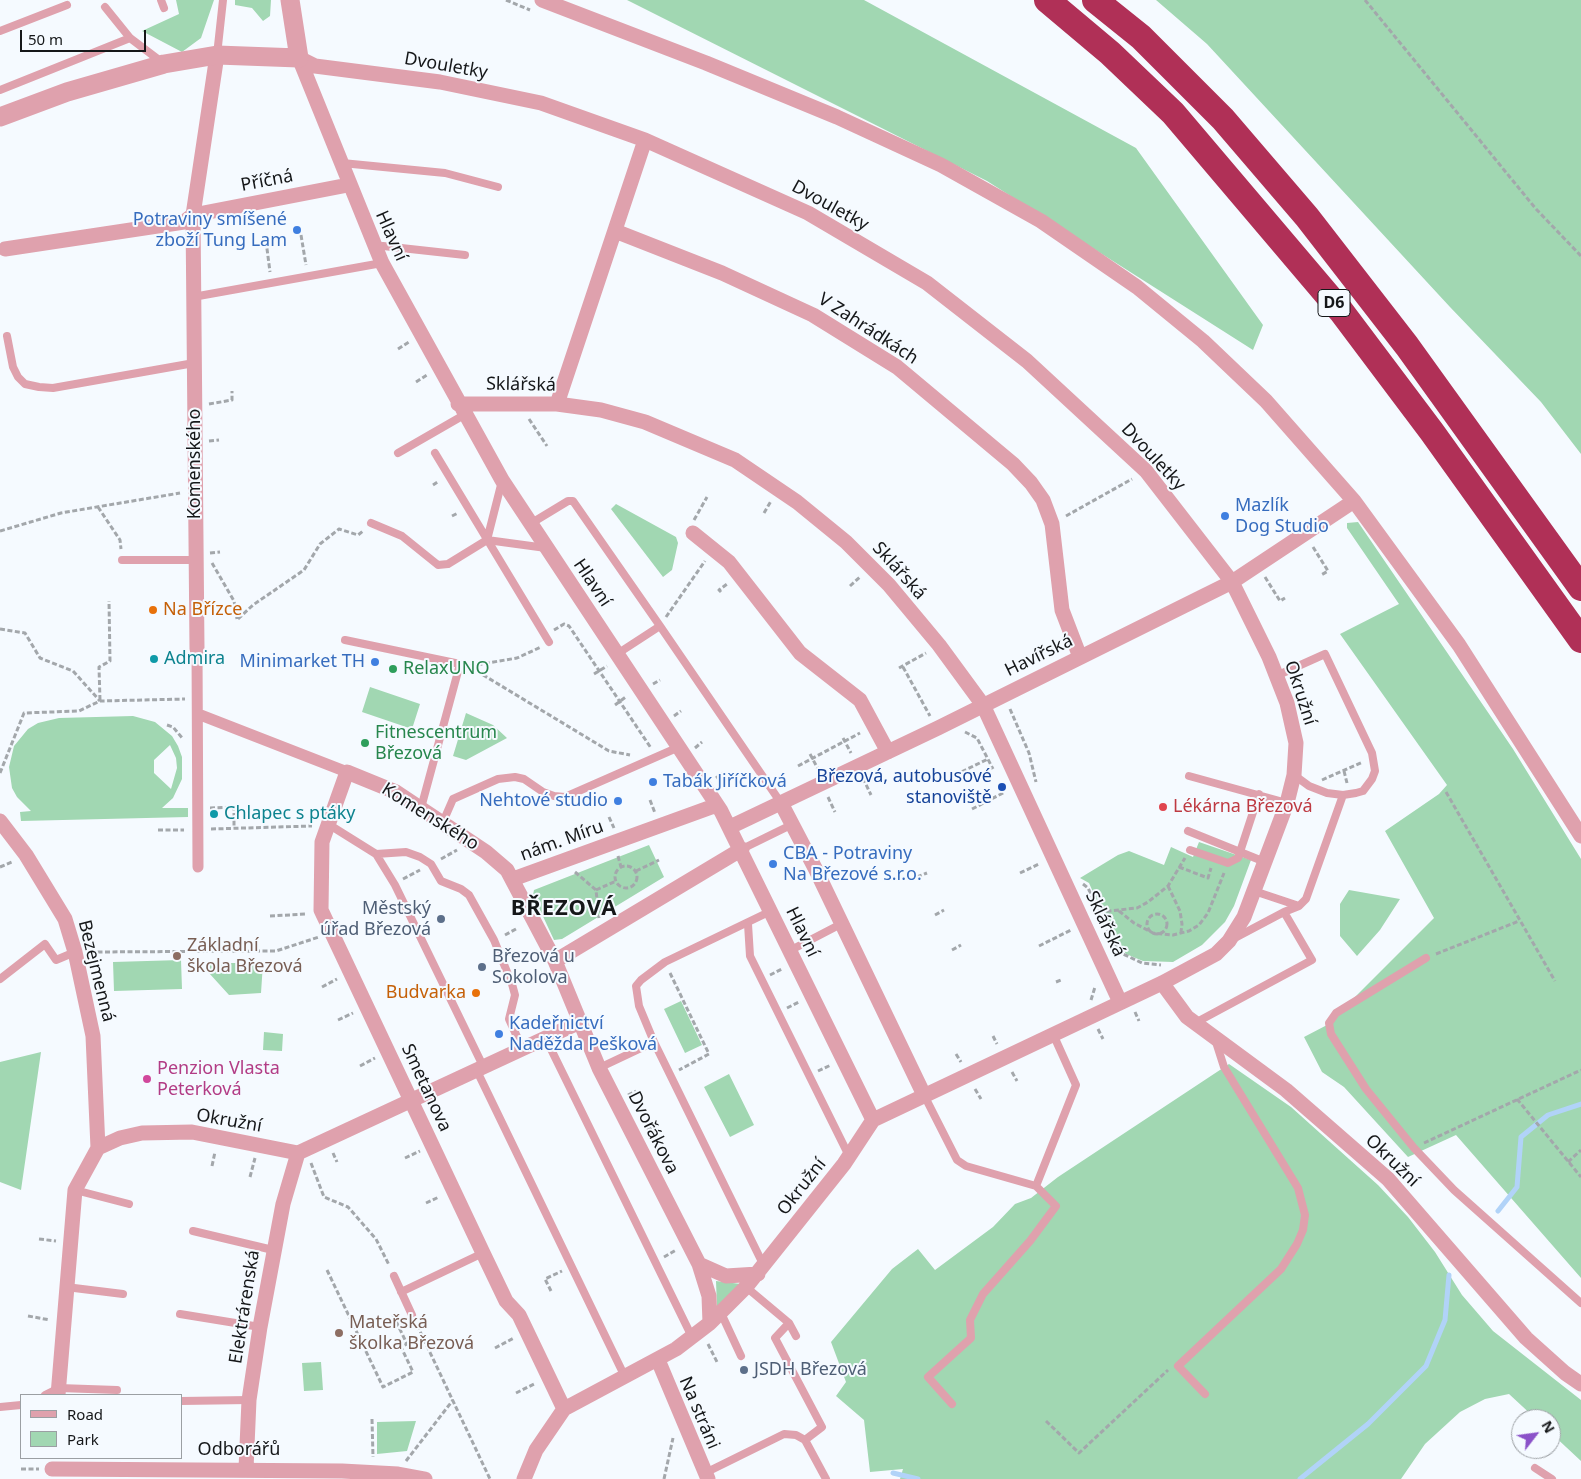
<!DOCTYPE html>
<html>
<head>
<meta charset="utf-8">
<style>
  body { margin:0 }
  #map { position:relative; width:1581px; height:1479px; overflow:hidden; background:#f5faff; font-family:"Noto Sans",sans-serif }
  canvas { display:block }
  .legend { position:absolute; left:20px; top:1394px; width:162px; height:65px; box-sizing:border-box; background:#f5faff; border:1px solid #9b9fa3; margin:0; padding:6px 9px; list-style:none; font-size:15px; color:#151719 }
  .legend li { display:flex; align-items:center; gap:10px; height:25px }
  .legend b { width:25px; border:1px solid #9b9fa3 }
  .north { position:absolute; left:1511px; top:1409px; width:50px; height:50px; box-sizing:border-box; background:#f5faff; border:1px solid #9b9fa3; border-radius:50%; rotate:60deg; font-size:14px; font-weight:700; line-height:20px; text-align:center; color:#151719 }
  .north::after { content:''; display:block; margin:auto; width:18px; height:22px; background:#8b52c9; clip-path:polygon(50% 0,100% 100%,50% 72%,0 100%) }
  .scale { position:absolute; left:20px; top:30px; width:126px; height:22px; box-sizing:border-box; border:2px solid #151719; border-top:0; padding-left:6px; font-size:15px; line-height:18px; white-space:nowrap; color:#151719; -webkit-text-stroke:4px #f5faff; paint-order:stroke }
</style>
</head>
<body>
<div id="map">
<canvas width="1581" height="1479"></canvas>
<ul class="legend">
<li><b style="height:6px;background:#dfa1ad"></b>Road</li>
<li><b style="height:14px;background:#a1d7b2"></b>Park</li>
</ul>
<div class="north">N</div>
<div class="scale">50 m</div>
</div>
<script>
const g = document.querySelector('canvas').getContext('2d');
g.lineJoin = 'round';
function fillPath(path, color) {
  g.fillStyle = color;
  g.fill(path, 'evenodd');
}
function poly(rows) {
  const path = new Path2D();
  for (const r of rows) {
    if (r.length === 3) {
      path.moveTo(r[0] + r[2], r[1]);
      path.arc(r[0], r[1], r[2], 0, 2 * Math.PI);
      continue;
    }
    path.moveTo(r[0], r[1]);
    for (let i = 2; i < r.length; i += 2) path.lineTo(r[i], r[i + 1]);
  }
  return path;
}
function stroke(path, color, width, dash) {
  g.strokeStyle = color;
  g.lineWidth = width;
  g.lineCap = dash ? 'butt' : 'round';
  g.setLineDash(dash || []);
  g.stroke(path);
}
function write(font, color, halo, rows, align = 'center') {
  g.font = font + ' "Noto Sans",sans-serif';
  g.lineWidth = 4;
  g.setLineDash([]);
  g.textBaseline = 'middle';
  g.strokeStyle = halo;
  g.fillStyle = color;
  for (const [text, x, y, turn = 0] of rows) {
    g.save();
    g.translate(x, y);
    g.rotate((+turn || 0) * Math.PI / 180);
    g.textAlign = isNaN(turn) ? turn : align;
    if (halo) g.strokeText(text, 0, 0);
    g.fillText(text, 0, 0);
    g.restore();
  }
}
fillPath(poly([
  [176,0,214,0,201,38,182,52,142,31,179,14],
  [235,0,271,0,270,16,263,21,252,8,235,5],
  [627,0,864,0,1136,148,1263,325,1253,350,987,181],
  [1156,0,1581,0,1581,454,1541,402,1450,307,1207,44],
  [616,504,676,537,678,543,672,570,663,577,611,509],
  [1358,522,1513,749,1581,859,1581,1278,1456,1135,1408,1157,1344,1087,1322,1072,1304,1037,1327,1025,1434,918,1385,831,1439,794,1447,785,1340,634,1399,604,1347,528,1347,523],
  [370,687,420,704,412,729,362,712],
  [466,713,493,725,507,738,466,760,453,756],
  [133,716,155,722,172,736,178,746,182,757,182,779,173,798,162,808,188,808,188,817,21,821,20,812,31,811,17,797,12,788,9,767,14,746,28,729,38,723,59,718],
  [170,745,176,758,177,768,171,789,154,773,154,760],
  [1199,842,1251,860,1234,906,1225,922,1202,945,1173,962,1143,961,1126,954,1106,921,1089,883,1080,878,1118,855,1129,851,1164,865,1171,847,1193,857],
  [649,845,664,877,562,939,554,940,533,895,534,890],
  [1349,890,1400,899,1380,930,1357,956,1340,936,1340,904],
  [181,960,182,989,114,991,113,962],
  [208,963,263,963,261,993,229,995,209,973],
  [681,1001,702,1045,685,1053,664,1009],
  [264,1032,283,1034,282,1051,263,1050],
  [41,1052,21,1190,0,1182,0,1062],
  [1229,1064,1291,1107,1378,1185,1408,1217,1435,1252,1462,1295,1493,1331,1581,1400,1581,1461,1551,1433,1551,1419,1536,1419,1509,1394,1485,1399,1460,1412,1425,1444,1401,1479,900,1479,903,1469,870,1472,864,1420,836,1396,846,1382,831,1342,892,1269,918,1249,935,1270,993,1227,1015,1204,1031,1198,1058,1177],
  [729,1074,754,1125,730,1137,704,1087],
  [716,1281,741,1284,717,1308],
  [321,1362,323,1390,304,1391,302,1363],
  [416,1421,407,1451,377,1454,377,1422]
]), '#a1d7b2');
stroke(poly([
  [1498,1211,1517,1187,1521,1137,1548,1115,1581,1104],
  [893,1473,918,1479],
  [1300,1479,1368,1424,1426,1366,1445,1320,1449,1275]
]), '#b1d3f8', 5);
stroke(poly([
  [506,0,530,10],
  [1365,0,1536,209,1581,256],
  [301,235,306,265],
  [266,241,270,272],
  [398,349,409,342],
  [416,382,427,375],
  [209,404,232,400,232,391],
  [529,419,547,446],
  [209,441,219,440],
  [433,485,439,481],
  [98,507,120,540,121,549],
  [764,513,771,501],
  [452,516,458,513],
  [1066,516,1132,479],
  [694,520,707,497],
  [0,531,61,513,180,493],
  [1313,547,1328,571,1321,575],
  [210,553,220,552],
  [212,563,234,601,237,619],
  [1265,577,1280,601,1285,598],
  [850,586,860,577],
  [721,592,719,590,727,584],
  [666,617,705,561],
  [238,619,253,605,304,570,320,544,339,529,358,535,363,531],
  [0,629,25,633,40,658,73,671,100,701],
  [554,630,564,624,569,626,651,748],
  [470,666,517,658,541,647],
  [470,667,609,751,630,755],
  [903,667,930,716],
  [899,668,926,653],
  [594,674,607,666],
  [653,684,660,680],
  [100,700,99,667,110,661,109,601],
  [615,705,627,696],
  [1010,709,1029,753,1036,782],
  [674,716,681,711],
  [167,725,173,727,183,739],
  [965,732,977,738,993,769],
  [843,738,851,753],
  [695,748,702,742],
  [810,754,818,769],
  [798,766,860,733],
  [1344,771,1347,783],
  [0,773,24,713,79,711,100,701,185,699],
  [955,775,988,759],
  [716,778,723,773],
  [863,778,871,795],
  [1322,780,1363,762],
  [1446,792,1555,981],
  [828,797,835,812],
  [650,800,655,813],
  [210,808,234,807,234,827],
  [972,809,1005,792],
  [609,817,614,828],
  [211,829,312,826],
  [158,830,184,830],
  [618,856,621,867],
  [441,859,457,850],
  [626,877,11],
  [0,867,12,862],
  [1179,867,1208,878,1211,868],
  [636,871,659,860],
  [575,872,596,890,599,918],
  [1020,873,1039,864],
  [917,877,927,873],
  [403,879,420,870],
  [1083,884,1088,888,1112,940,1121,953,1142,963,1161,965],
  [1168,886,1180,911,1182,924,1181,932],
  [596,890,616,881],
  [1119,911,1134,923,1153,933,1173,935,1189,931,1199,925,1208,913,1224,873],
  [1099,912,1137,908,1148,902,1168,886,1185,858],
  [1157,924,10],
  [935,915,944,910],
  [270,916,306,914],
  [505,935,516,929],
  [1039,946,1071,930],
  [952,950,961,945],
  [90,952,276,951,319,937],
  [1436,954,1519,921],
  [670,973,709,1054,679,1070],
  [770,975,782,969],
  [1056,982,1061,980],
  [322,987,337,979],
  [1091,1000,1095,987],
  [787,1008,799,1002],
  [1135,1012,1139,1021],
  [338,1020,353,1013],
  [1098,1029,1103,1039],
  [993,1036,997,1044],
  [956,1054,961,1062],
  [360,1066,375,1058],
  [818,1071,831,1065],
  [1012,1072,1017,1081],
  [975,1089,981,1099],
  [628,1095,636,1091],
  [1517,1099,1581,1177],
  [647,1130,654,1127],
  [1424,1143,1581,1070],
  [333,1153,337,1162],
  [405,1158,420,1151],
  [1568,1162,1581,1150],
  [311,1163,324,1197,348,1207,376,1239,389,1265],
  [212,1166,215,1152],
  [250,1177,255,1158],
  [426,1203,439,1197],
  [39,1239,56,1241],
  [664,1257,676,1250],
  [327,1270,383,1387,413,1372,401,1347,407,1344,393,1315],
  [551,1291,545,1279,562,1271],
  [28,1316,50,1320],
  [417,1325,490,1479],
  [708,1344,718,1364],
  [495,1348,514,1338],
  [516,1393,536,1383],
  [372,1419,373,1457],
  [1046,1421,1079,1453,1168,1370],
  [406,1461,453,1400],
  [21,1469,39,1469],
  [664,1479,673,1438]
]), '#a3a7ab', 3, [5, 2.5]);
stroke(poly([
  [161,0,164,8],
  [105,7,130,38],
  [0,31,67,5],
  [217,55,223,0],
  [0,90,130,38,163,63],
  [342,163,445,173,498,187],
  [374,247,383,246,465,255],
  [193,297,382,263],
  [7,336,13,367,18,377,25,384,39,387,53,388,194,363],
  [398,453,464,415],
  [435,453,549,642],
  [371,523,402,536,438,565,448,564,487,540,546,548],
  [530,524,568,501,573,501,660,626],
  [487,540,502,481],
  [122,560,196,560],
  [345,640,460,664,421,808],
  [617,654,660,626,781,803],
  [1276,676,1325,654,1372,753,1375,771,1372,779,1363,791,1356,793,1343,795,1327,793,1309,786,1294,775],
  [1189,776,1287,803],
  [443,822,453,799,498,779,515,777,524,779,543,792,554,796,565,797,679,747],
  [328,824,376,854,395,885,484,1068],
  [1188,831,1265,862],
  [742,849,793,824],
  [1190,850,1228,863,1238,858,1259,794],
  [376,854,406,852,420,857,431,864,441,881,461,889,469,895,494,940,512,984,515,995,509,1019,523,1050],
  [1254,891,1299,906],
  [748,924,750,956,849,1156],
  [1233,939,1284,912,1299,906,1306,899,1343,795],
  [791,950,841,924],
  [1426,958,1336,1013,1329,1023,1331,1034,1366,1089,1414,1148,1454,1190,1581,1303],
  [0,979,45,944,56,960,75,952],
  [1195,1023,1312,960,1284,912],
  [546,1039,692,1337],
  [599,1068,654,1042],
  [477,1071,625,1377],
  [924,1095,957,1160,966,1166,1036,1186,1076,1085,1053,1034],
  [75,1190,129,1204],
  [193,1231,273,1250],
  [764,1266,654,1042,639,1006,636,986,641,980,665,962,771,911],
  [394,1276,412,1315],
  [66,1287,123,1294],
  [746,1287,789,1323,796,1336],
  [401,1292,483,1253],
  [721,1313,741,1356],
  [180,1314,260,1327],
  [789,1323,775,1338,822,1427,805,1440],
  [1205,1394,1178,1366,1281,1269,1297,1244,1303,1230,1305,1215,1298,1188,1224,1067,1216,1042],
  [45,1395,59,1388,117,1390],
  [181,1401,249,1400],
  [952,1404,928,1377,971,1338,970,1320,983,1294,1030,1241,1056,1206,1036,1186],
  [0,1407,21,1405],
  [1535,1468,1552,1479],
  [705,1473,784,1434,796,1435,805,1440,826,1479]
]), '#dfa1ad', 8);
stroke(poly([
  [197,649,198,867],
  [198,714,347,772]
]), '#dfa1ad', 11);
stroke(poly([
  [542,0,706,63,837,117,941,165,1041,221,1137,287,1203,341,1266,401,1354,501,1459,645,1581,836],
  [299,58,315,66,440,82,541,103,645,140,808,213,927,283,1027,361,1146,471,1232,582,1269,657,1287,703,1296,743,1294,775,1287,803,1244,917,1229,941,1216,954,1162,983,873,1120,844,1164,746,1287,710,1323,676,1349,564,1409,536,1450,524,1479],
  [299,58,382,263,502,480,721,811,873,1120],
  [615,231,722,273,813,315,897,367,1013,464,1031,483,1043,500,1052,524,1062,610,1080,657],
  [5,249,184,222,193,215,348,185],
  [458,404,557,404,601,410,645,422,735,460,797,502,846,542,889,585,939,645,983,705,1120,1002],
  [557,404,645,140],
  [693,533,729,562,800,653,860,700,888,752],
  [197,649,193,215,217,55],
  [781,803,816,870,924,1095],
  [0,821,26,855,65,919,75,952,93,1036,98,1148],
  [730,827,938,728,1232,582,1354,501],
  [513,879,717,805],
  [555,961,742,849],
  [1162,983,1187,1017,1286,1090,1388,1179,1526,1338,1565,1373,1581,1384],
  [699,1264,726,1276,758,1274],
  [658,1360,708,1479],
  [58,1395,75,1190,98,1148,120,1138,142,1133,192,1132,298,1153,580,1022],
  [564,1409,519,1315,506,1301,483,1253,321,910,322,842,347,772,396,792,486,852,507,870,555,961,599,1068,699,1264,709,1296,710,1323],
  [52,1469,342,1471,398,1474,425,1479],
  [246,1469,249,1400,260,1327,283,1204,298,1153]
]), '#dfa1ad', 15);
stroke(poly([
  [0,117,67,92,164,64,217,55,299,58,290,0]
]), '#dfa1ad', 19);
stroke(poly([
  [1047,0,1110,53,1173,113,1341,311,1432,432,1581,640],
  [1095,0,1141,37,1223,119,1307,217,1407,346,1581,588]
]), '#b03057', 26);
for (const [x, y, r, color] of [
  [297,230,5,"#3f7fe0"],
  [1225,516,5,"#3f7fe0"],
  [153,610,5,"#e8710a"],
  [154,659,5,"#0f9aa8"],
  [375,662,5,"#3f7fe0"],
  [393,669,5,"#2e9e5b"],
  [365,743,5,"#2e9e5b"],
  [653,782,5,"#3f7fe0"],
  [1002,787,5,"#1a4fb4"],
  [618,801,5,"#3f7fe0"],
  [1163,807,5,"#e0444e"],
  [214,814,5,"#0f9aa8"],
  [773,864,5,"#3f7fe0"],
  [441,919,5,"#5c6f8a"],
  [177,956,5,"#8d6e63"],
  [482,967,5,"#5c6f8a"],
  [476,993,5,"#e8710a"],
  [499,1034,5,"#3f7fe0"],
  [147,1079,5,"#d1479c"],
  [339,1333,5,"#8d6e63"],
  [744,1370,5,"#5c6f8a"]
]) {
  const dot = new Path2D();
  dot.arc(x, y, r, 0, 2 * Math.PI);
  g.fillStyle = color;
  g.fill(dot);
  stroke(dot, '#f5faff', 2);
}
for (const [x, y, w] of [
  [1334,303,32]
]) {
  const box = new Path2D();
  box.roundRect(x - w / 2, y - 13.5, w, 27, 4);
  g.fillStyle = '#f5faff';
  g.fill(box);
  stroke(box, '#151719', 1);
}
write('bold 16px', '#151719', null, [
  ["D6",1334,303]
]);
write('18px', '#151719', '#f5faff', [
  ["Dvouletky",446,66,10],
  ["Příčná",267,181,-11],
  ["Dvouletky",830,206,29],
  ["Hlavní",391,236,66],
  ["V Zahrádkách",868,329,33],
  ["Sklářská",521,385,1],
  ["Dvouletky",1153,457,47],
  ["Komenského",195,464,-90],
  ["Sklářská",899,571,48],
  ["Hlavní",592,583,56],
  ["Havířská",1039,656,-26],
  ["Okružní",1300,693,72],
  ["Komenského",430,817,32],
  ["nám. Míru",562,841,-20],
  ["Sklářská",1105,924,65],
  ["Hlavní",802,932,64],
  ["Bezejmenná",96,971,76],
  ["Smetanova",426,1088,65],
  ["Okružní",229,1121,10],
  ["Dvořákova",653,1133,63],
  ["Okružní",1392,1161,44],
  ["Okružní",802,1187,-52],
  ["Elektrárenská",245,1307,-81],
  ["Na stráni",699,1413,67],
  ["Odborářů",239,1450]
]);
write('18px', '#366cbe', '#f5faff', [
  ["Potraviny smíšené",287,220,"right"],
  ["zboží Tung Lam",287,241,"right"],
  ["Mazlík",1235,506],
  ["Dog Studio",1235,527],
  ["Minimarket TH",365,662,"right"],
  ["Tabák Jiříčková",663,782],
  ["Nehtové studio",608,801,"right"],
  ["CBA - Potraviny",783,854],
  ["Na Březové s.r.o.",783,875],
  ["Kadeřnictví",509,1024],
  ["Naděžda Pešková",509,1045]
], 'left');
write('18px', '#c56008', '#f5faff', [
  ["Na Břízce",163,610],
  ["Budvarka",466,993,"right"]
], 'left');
write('18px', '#0d838f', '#f5faff', [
  ["Admira",164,659],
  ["Chlapec s ptáky",224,814]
], 'left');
write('18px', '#27864d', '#f5faff', [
  ["RelaxUNO",403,669],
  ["Fitnescentrum",375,733],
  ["Březová",375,754]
], 'left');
write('18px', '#164399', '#f5faff', [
  ["Březová, autobusové",992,777],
  ["stanoviště",992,798]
], 'right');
write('18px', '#be3a42', '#f5faff', [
  ["Lékárna Březová",1173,807]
], 'left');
write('18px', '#4e5e75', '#f5faff', [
  ["Městský",431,909,"right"],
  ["úřad Březová",431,930,"right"],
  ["Březová u",492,957],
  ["Sokolova",492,978],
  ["JSDH Březová",754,1370]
], 'left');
write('18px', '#785e54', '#f5faff', [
  ["Základní",187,946],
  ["škola Březová",187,967],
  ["Mateřská",349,1323],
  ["školka Březová",349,1344]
], 'left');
write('18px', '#b23c85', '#f5faff', [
  ["Penzion Vlasta",157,1069],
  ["Peterková",157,1090]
], 'left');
g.letterSpacing = '1px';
write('bold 22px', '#151719', '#f5faff', [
  ["BŘEZOVÁ",564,909]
]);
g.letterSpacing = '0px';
</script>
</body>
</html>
